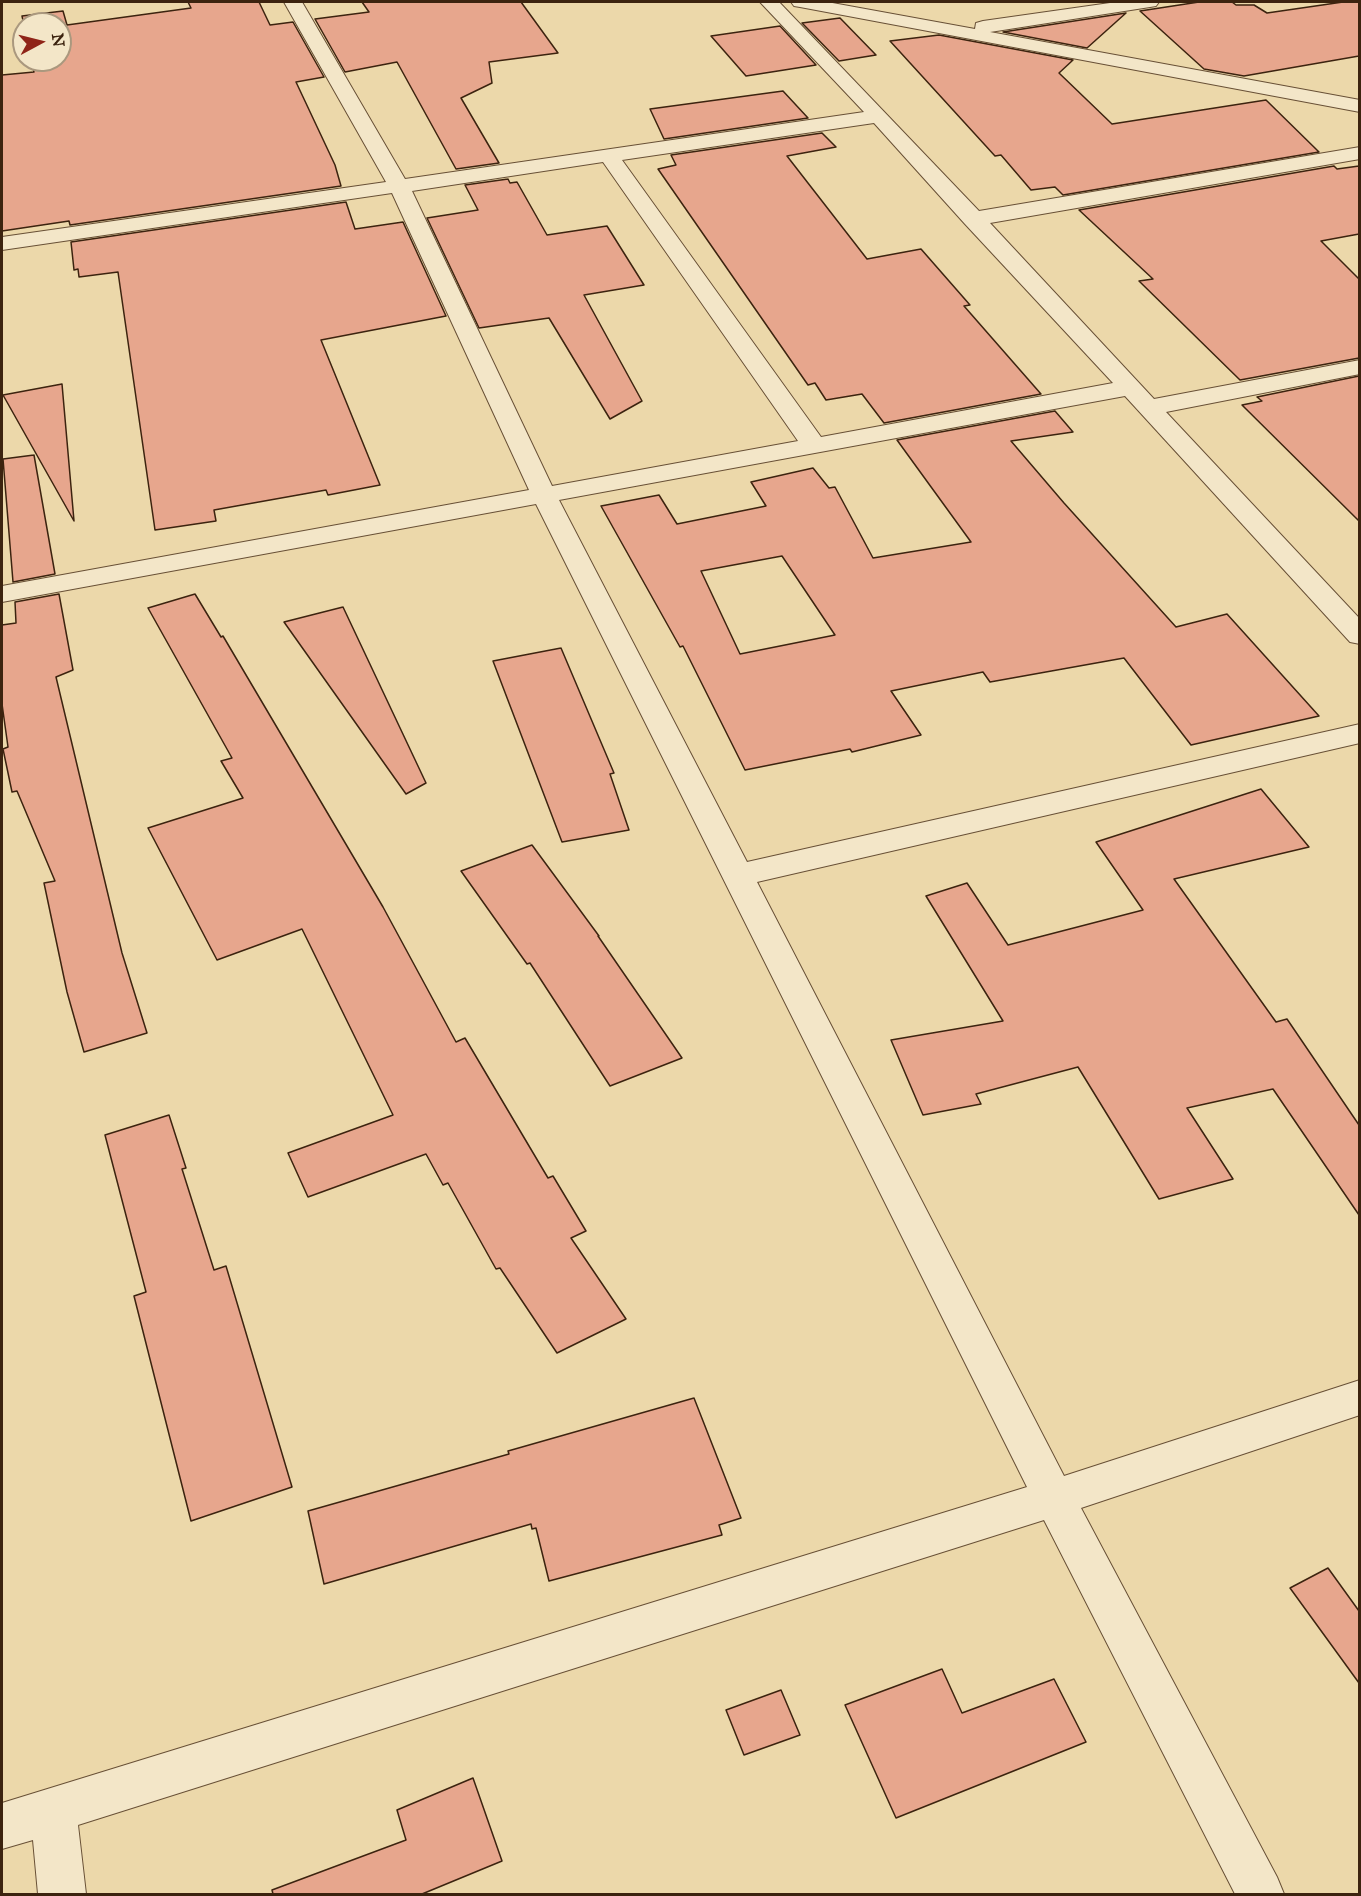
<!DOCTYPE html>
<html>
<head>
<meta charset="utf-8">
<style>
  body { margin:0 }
  #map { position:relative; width:1361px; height:1896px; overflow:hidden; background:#ecd8aa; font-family:"IM FELL Great Primer",serif }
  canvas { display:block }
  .frame { position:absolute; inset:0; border:3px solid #3c230f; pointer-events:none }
  .north { position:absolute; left:12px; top:12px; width:60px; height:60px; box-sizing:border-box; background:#f3e6c8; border:2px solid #aa987e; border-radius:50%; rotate:83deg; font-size:16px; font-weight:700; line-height:24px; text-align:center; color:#3c230f }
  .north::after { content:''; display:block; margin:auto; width:21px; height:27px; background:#8f2418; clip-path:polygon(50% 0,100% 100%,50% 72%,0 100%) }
</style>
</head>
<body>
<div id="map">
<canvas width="1361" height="1896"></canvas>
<div class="frame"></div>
<div class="north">N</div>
</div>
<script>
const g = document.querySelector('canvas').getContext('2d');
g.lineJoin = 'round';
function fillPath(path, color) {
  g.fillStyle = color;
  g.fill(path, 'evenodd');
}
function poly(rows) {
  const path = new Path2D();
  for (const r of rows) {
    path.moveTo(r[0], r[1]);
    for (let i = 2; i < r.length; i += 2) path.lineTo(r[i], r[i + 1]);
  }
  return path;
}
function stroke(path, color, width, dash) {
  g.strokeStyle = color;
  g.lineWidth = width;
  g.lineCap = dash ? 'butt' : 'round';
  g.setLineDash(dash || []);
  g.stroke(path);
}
const building = poly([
  [188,2,259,2,270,25,293,22,324,77,296,82,335,165,341,186,70,225,69,221,2,231,2,75,34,72,31,60,60,60,60,24,24,25,22,16,63,11,67,25,191,8,188,2],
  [362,2,521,2,558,53,489,62,492,83,461,98,499,163,456,169,397,62,345,72,315,19,369,12,362,2],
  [1199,2,1232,2,1236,5,1254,5,1267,13,1343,2,1359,2,1359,56,1244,76,1204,69,1140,11,1199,2],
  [1126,13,1087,48,1003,32,1126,13],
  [840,18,876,55,839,61,802,23,840,18],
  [780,26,816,65,746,76,711,36,780,26],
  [939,35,1073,60,1059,73,1112,124,1266,100,1319,152,1063,195,1055,187,1031,190,1001,155,995,156,890,41,939,35],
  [783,91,808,118,664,139,650,109,783,91],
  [822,133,836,147,787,156,867,259,921,249,970,305,964,306,1041,394,884,423,862,394,826,400,815,383,808,385,658,169,676,165,671,155,822,133],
  [1334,166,1337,169,1359,166,1359,234,1321,241,1359,279,1359,358,1240,380,1139,281,1153,279,1079,210,1334,166],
  [508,179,510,183,517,182,547,235,607,226,644,285,584,295,642,401,610,419,549,318,479,328,427,218,478,210,465,185,508,179],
  [346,202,355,229,403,222,446,316,321,340,380,485,328,495,326,490,214,510,216,521,155,530,118,272,79,277,78,269,74,270,71,242,346,202],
  [1359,376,1359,521,1242,405,1262,401,1257,397,1359,376],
  [62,384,74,521,3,395,62,384],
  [1055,411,1073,432,1011,441,1064,503,1176,627,1227,614,1319,716,1191,745,1124,658,990,682,983,672,891,691,921,735,852,752,850,749,745,770,683,646,680,647,601,506,659,495,677,524,766,506,751,482,813,468,829,488,835,487,873,558,971,542,897,440,1055,411],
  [782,556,835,635,740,654,701,571,782,556],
  [34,455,55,574,13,582,3,459,34,455],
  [59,594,73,670,56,677,122,953,147,1033,84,1052,67,992,44,883,55,881,17,791,12,792,3,749,8,747,2,704,2,625,16,623,15,602,59,594],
  [195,594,221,637,223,636,383,907,456,1042,465,1038,548,1178,553,1176,586,1231,571,1238,626,1319,557,1353,500,1268,496,1269,448,1183,443,1185,426,1154,308,1197,288,1153,393,1115,302,929,217,960,148,828,243,798,221,761,232,758,148,608,195,594],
  [343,607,426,783,406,794,284,622,343,607],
  [561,648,614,773,610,774,629,830,562,842,493,661,561,648],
  [1261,789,1309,847,1174,879,1276,1022,1287,1019,1359,1125,1359,1215,1273,1089,1187,1108,1233,1179,1159,1199,1078,1067,976,1094,981,1104,923,1115,891,1040,1003,1021,926,896,967,883,1008,945,1143,910,1096,842,1261,789],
  [532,845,599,936,598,936,682,1058,610,1086,530,963,527,964,461,871,532,845],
  [169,1115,186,1168,182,1169,214,1270,226,1266,292,1487,191,1521,134,1296,146,1292,105,1135,169,1115],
  [694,1398,741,1518,719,1525,722,1535,549,1581,536,1528,532,1529,531,1524,324,1584,308,1511,509,1454,508,1451,694,1398],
  [1328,1568,1359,1611,1359,1683,1290,1588,1328,1568],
  [942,1669,962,1713,1054,1679,1086,1742,896,1818,845,1705,942,1669],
  [781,1690,800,1735,744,1755,726,1710,781,1690],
  [473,1778,502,1861,422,1894,273,1894,272,1890,406,1840,397,1810,473,1778]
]);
fillPath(building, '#e7a68d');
stroke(building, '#3c230f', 1.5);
const minor = poly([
  [284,2,302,2,405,179,864,112,760,2,779,2,979,211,1360,147,1360,159,990,223,1154,399,1360,360,1360,374,1166,412,1360,619,1360,644,1350,642,1125,396,559,500,747,862,1360,724,1360,743,757,882,1064,1476,1360,1380,1360,1415,1081,1508,1277,1877,1284,1894,1235,1894,1044,1520,78,1825,86,1894,38,1894,33,1840,2,1849,2,1803,1027,1487,536,504,2,602,2,586,529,490,392,193,2,250,2,237,386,182,284,2],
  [874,123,965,224,1113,383,821,437,622,160,874,123],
  [603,162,798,441,552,486,412,191,603,162],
  [791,2,827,2,975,29,976,23,983,21,1117,2,1159,2,1156,6,1150,7,990,32,1360,100,1360,112,800,7,794,6,791,2]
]);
stroke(minor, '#685036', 2);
fillPath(minor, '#f3e6c8');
</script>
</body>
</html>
